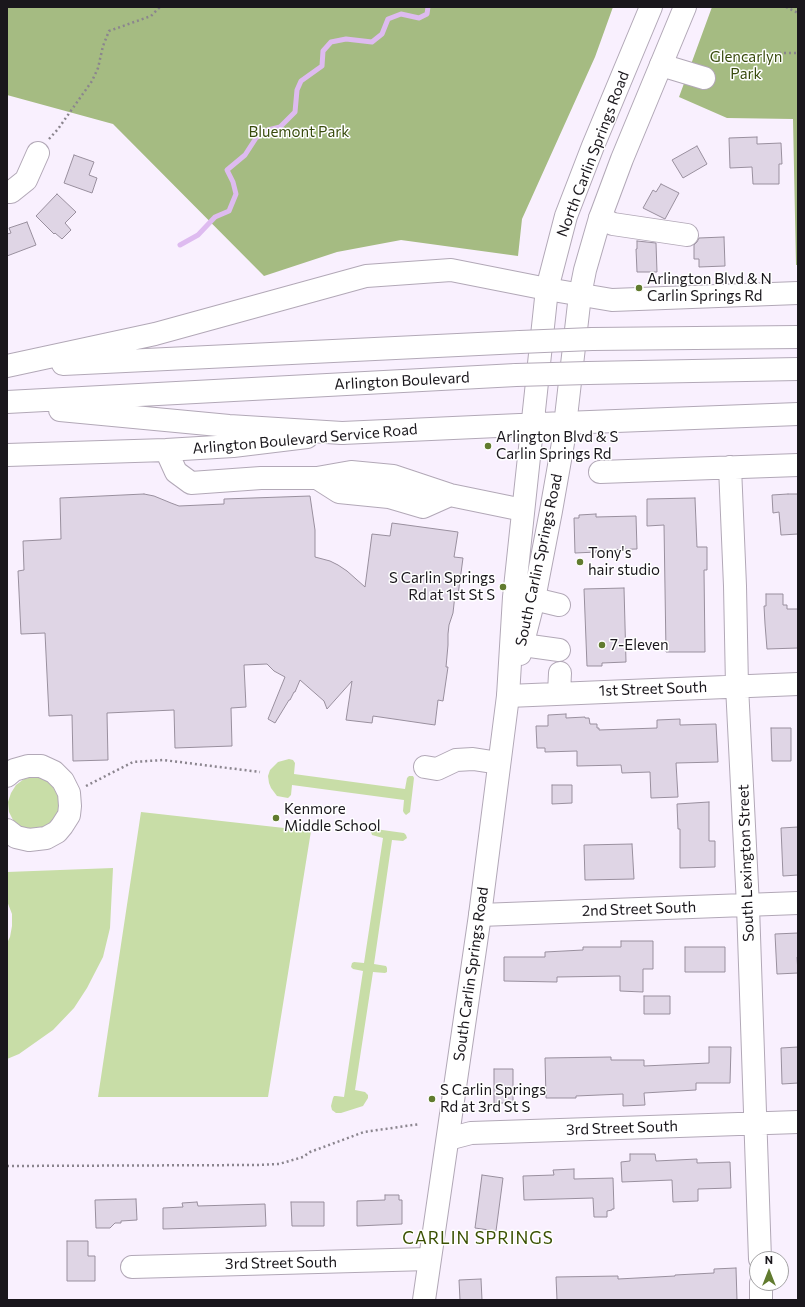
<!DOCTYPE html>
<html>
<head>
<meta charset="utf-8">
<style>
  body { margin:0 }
  #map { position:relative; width:805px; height:1307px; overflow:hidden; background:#f9f0fe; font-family:Commissioner,sans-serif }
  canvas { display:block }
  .frame { position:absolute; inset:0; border:8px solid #1a171c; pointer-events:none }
  .north { position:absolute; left:749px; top:1251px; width:40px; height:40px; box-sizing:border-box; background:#fff; border:1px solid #a3a2a4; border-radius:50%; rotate:0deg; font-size:11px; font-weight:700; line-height:16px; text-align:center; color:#1a171c }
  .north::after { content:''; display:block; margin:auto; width:14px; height:18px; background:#617b2f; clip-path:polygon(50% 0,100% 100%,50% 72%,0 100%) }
</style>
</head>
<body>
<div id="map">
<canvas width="805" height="1307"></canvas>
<div class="frame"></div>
<div class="north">N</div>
</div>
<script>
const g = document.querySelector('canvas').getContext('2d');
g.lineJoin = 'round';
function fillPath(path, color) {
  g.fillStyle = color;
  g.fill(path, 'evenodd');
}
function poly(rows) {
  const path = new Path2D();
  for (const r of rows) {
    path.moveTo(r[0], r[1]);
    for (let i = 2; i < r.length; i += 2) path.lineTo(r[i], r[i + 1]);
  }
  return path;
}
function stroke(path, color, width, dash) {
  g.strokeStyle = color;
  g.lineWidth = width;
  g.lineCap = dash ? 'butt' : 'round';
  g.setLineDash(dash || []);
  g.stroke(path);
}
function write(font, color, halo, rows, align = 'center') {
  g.font = font + ' Commissioner,sans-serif';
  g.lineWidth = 3;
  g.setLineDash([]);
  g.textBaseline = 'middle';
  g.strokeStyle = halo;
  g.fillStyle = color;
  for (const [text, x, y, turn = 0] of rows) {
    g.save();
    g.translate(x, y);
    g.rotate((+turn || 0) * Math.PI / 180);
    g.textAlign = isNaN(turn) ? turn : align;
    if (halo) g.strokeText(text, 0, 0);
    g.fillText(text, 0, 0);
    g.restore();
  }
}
fillPath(poly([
  [289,759,293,760,295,763,294,774,405,789,407,778,409,776,413,776,414,778,410,812,406,815,404,813,403,811,404,800,292,785,291,795,288,798,277,796,271,788,269,783,268,776,270,770,278,762],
  [33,777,42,778,58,788,62,815,40,832,21,828,13,820,9,812,8,802,11,793,16,785,24,779],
  [141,812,311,831,268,1097,98,1097],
  [375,829,404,833,406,835,407,838,403,841,392,840,374,964,386,966,387,968,387,972,385,973,373,972,355,1090,365,1092,368,1095,368,1098,363,1106,341,1113,336,1113,332,1110,331,1106,333,1098,334,1096,336,1096,344,1097,363,971,353,969,351,967,352,963,354,962,364,963,383,838,372,835,371,832],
  [113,868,110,928,103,957,87,988,74,1008,53,1030,19,1054,7,1059,7,943,10,937,12,926,12,914,7,901,7,872]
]), '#c8dda7');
fillPath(poly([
  [7,7,613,7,595,57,522,219,518,256,401,240,337,252,264,276,113,124,7,95],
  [712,7,798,7,798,265,796,265,793,119,727,118,679,97]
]), '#a5bb82');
stroke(poly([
  [180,245,198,235,215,217,229,211,236,194,233,182,227,170,245,155,256,138,268,130,280,127,295,112,297,90,301,81,322,66,323,51,331,42,346,39,372,42,382,34,388,19,401,14,419,18,427,14,428,7]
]), '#debbf0', 5);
const building = poly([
  [757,137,757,144,781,143,782,164,779,164,779,184,753,184,752,167,730,168,729,138,757,137],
  [697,146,707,164,683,178,672,160,697,146],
  [74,155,94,162,89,175,97,178,92,193,64,183,74,155],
  [661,184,679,193,665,219,643,208,653,190,656,192,661,184],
  [57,194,76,212,65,223,71,230,62,239,55,233,54,234,36,216,57,194],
  [27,222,36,245,7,256,7,234,11,233,9,228,27,222],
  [724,237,725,266,699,267,699,259,694,259,694,245,697,242,699,238,724,237],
  [637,241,656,243,657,272,637,272,636,249,637,249,637,241],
  [144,494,154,496,171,503,179,506,224,504,224,499,310,496,315,530,315,557,330,561,338,565,347,571,365,587,372,534,390,536,392,523,458,532,454,557,463,558,458,595,455,595,453,613,449,625,448,634,448,645,446,667,448,667,443,701,438,700,435,725,373,716,372,723,346,720,352,681,327,709,324,701,300,680,295,692,294,692,290,700,289,700,275,723,268,719,285,677,274,671,267,664,244,665,246,707,231,708,232,746,175,748,174,710,107,713,108,760,73,761,72,715,49,716,45,633,21,634,18,571,24,570,23,541,61,539,60,498,144,494],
  [788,494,798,494,798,534,781,535,779,512,773,513,772,495,788,494],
  [695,498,697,547,707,547,707,570,704,570,705,652,666,652,664,525,647,526,647,499,695,498],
  [596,514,596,517,636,516,637,549,597,550,597,552,575,553,574,518,579,518,579,515,596,514],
  [624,588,626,662,602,663,602,666,587,666,584,589,624,588],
  [766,594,783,594,783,605,787,605,787,609,798,609,798,648,767,649,765,624,764,606,766,606,766,594],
  [566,714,566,718,585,717,585,718,589,718,590,724,597,724,597,728,599,728,599,730,657,728,657,720,680,719,680,725,716,724,718,762,676,763,678,797,651,798,650,772,622,773,621,765,577,766,577,751,545,752,545,748,537,748,536,726,548,726,548,715,566,714],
  [771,728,791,728,791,761,772,761,771,728],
  [552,785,572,785,572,803,552,804,552,785],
  [709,802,709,841,715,841,715,867,680,868,680,829,678,829,677,804,709,802],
  [798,827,798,875,783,876,781,828,798,827],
  [632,844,634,879,585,880,584,845,632,844],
  [798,933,798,957,797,957,798,973,777,974,775,934,798,933],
  [621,941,653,941,653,969,643,969,643,992,620,991,620,976,557,977,557,982,504,981,504,957,545,957,545,952,583,950,583,947,621,947,621,941],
  [685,947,725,947,725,972,685,972,685,947],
  [644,996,670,996,670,1014,644,1014,644,996],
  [709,1047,731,1047,730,1083,696,1083,696,1090,644,1093,645,1105,623,1106,623,1094,576,1096,576,1098,546,1098,545,1058,611,1057,611,1060,644,1060,644,1066,709,1063,709,1047],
  [798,1047,798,1083,782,1084,781,1048,798,1047],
  [494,1069,513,1069,513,1103,494,1103,494,1069],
  [630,1154,655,1154,656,1161,697,1159,697,1163,730,1162,731,1188,698,1189,698,1201,673,1202,672,1180,622,1182,621,1162,630,1161,630,1154],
  [574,1169,574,1179,613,1178,614,1209,612,1209,612,1210,607,1211,607,1217,594,1217,593,1198,524,1200,523,1176,554,1175,553,1170,574,1169],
  [482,1175,503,1178,496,1231,475,1228,482,1175],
  [385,1195,399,1195,399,1200,402,1200,402,1224,357,1226,357,1201,385,1200,385,1195],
  [136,1199,137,1220,121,1221,121,1223,115,1223,110,1228,96,1228,95,1200,136,1199],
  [197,1202,198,1206,265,1204,266,1226,163,1229,163,1208,183,1207,182,1203,197,1202],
  [291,1202,324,1202,324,1226,292,1226,291,1202],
  [67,1241,88,1241,88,1256,95,1256,95,1281,67,1281,67,1241],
  [736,1268,737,1300,557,1300,556,1277,618,1276,618,1279,675,1276,675,1275,714,1273,714,1269,736,1268],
  [481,1279,482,1300,460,1300,459,1280,481,1279]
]);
fillPath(building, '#dfd5e5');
stroke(building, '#998f9e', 1);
const minor = poly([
  [661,65,704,78],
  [7,192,11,192,26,180,38,153],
  [600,218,613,224,687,235],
  [166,450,176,472,191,483,261,478,317,478,351,472,393,476,450,495,523,510],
  [7,455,166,450,233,446,307,437],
  [730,467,735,586,737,686,748,906,760,1259],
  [600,472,798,465],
  [317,478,339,492,389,497,423,507,450,495],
  [534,599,559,605],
  [523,645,559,650],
  [559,693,560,673],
  [508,696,798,684],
  [425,767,437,769,456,760,473,759,499,763],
  [7,776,14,770,28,766,41,766,54,772,63,781,69,793,70,806,69,815,62,826,57,832,46,838,29,840,16,837,7,830],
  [480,915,798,903],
  [448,1139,471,1133,798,1122],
  [132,1267,429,1259],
  [761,1283,761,1300]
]);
const major = poly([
  [342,433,564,423],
  [520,654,534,599,551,511,563,443,580,295,585,270,600,218,622,159,685,7],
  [424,1300,480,915,508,696,514,597,547,289,566,216,593,146,651,7]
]);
const highway = poly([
  [592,339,798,337],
  [63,364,520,342],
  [7,366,155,334,366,276,451,270,547,289,612,300,798,293],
  [588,373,798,369],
  [7,402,516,375],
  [60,410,229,426,342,433],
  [564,423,798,414]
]);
stroke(minor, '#b2a8b7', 24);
stroke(major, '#b2a8b7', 24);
stroke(highway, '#b2a8b7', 24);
stroke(poly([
  [786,7,798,13],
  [779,53,798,53],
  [49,139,58,129,92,81,98,68,103,46,109,31,151,16,160,7],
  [86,786,133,762,163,760,260,772],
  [7,1166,257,1165,279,1164,303,1157,310,1152,364,1132,420,1124]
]), '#8b858e', 2.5, [2, 3]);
stroke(minor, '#fff', 22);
stroke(major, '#fff', 22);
stroke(highway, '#fff', 22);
const highwayBridge = poly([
  [520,342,592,339],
  [516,375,588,373]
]);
stroke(highwayBridge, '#b2a8b7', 24, []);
stroke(highwayBridge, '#fff', 22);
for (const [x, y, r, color] of [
  [639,288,4,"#617b2f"],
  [488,446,4,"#617b2f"],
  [580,562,4,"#617b2f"],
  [503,587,4,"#617b2f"],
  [602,645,4,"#617b2f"],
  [276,818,4,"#617b2f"],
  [432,1099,4,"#617b2f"]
]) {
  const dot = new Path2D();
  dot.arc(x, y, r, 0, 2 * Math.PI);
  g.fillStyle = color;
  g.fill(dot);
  stroke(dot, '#fff', 1.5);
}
write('15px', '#384b0d', '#fff', [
  ["Glencarlyn",746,57],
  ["Park",746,74],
  ["Bluemont Park",299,132]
]);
write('15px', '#1a171c', '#fff', [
  ["North Carlin Springs Road",593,154,-69],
  ["Arlington Boulevard",402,381,-3],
  ["Arlington Boulevard Service Road",305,439,-5],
  ["South Carlin Springs Road",539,560,-78],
  ["1st Street South",653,689,-2],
  ["South Lexington Street",746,863,-92],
  ["2nd Street South",639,909,-2],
  ["South Carlin Springs Road",471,974,-82],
  ["3rd Street South",622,1128,-2],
  ["3rd Street South",281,1263,-1]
]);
write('15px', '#1a171c', '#fff', [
  ["Arlington Blvd & N",647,279],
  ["Carlin Springs Rd",647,296],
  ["Arlington Blvd & S",496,437],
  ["Carlin Springs Rd",496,454],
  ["Tony's",588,553],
  ["hair studio",588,570],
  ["S Carlin Springs",495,578,"right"],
  ["Rd at 1st St S",495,595,"right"],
  ["7-Eleven",610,645],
  ["Kenmore",284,809],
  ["Middle School",284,826],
  ["S Carlin Springs",440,1090],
  ["Rd at 3rd St S",440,1107]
], 'left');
g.letterSpacing = '1px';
write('17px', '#3b5103', '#fff', [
  ["CARLIN SPRINGS",478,1238]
]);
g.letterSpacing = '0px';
</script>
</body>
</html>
